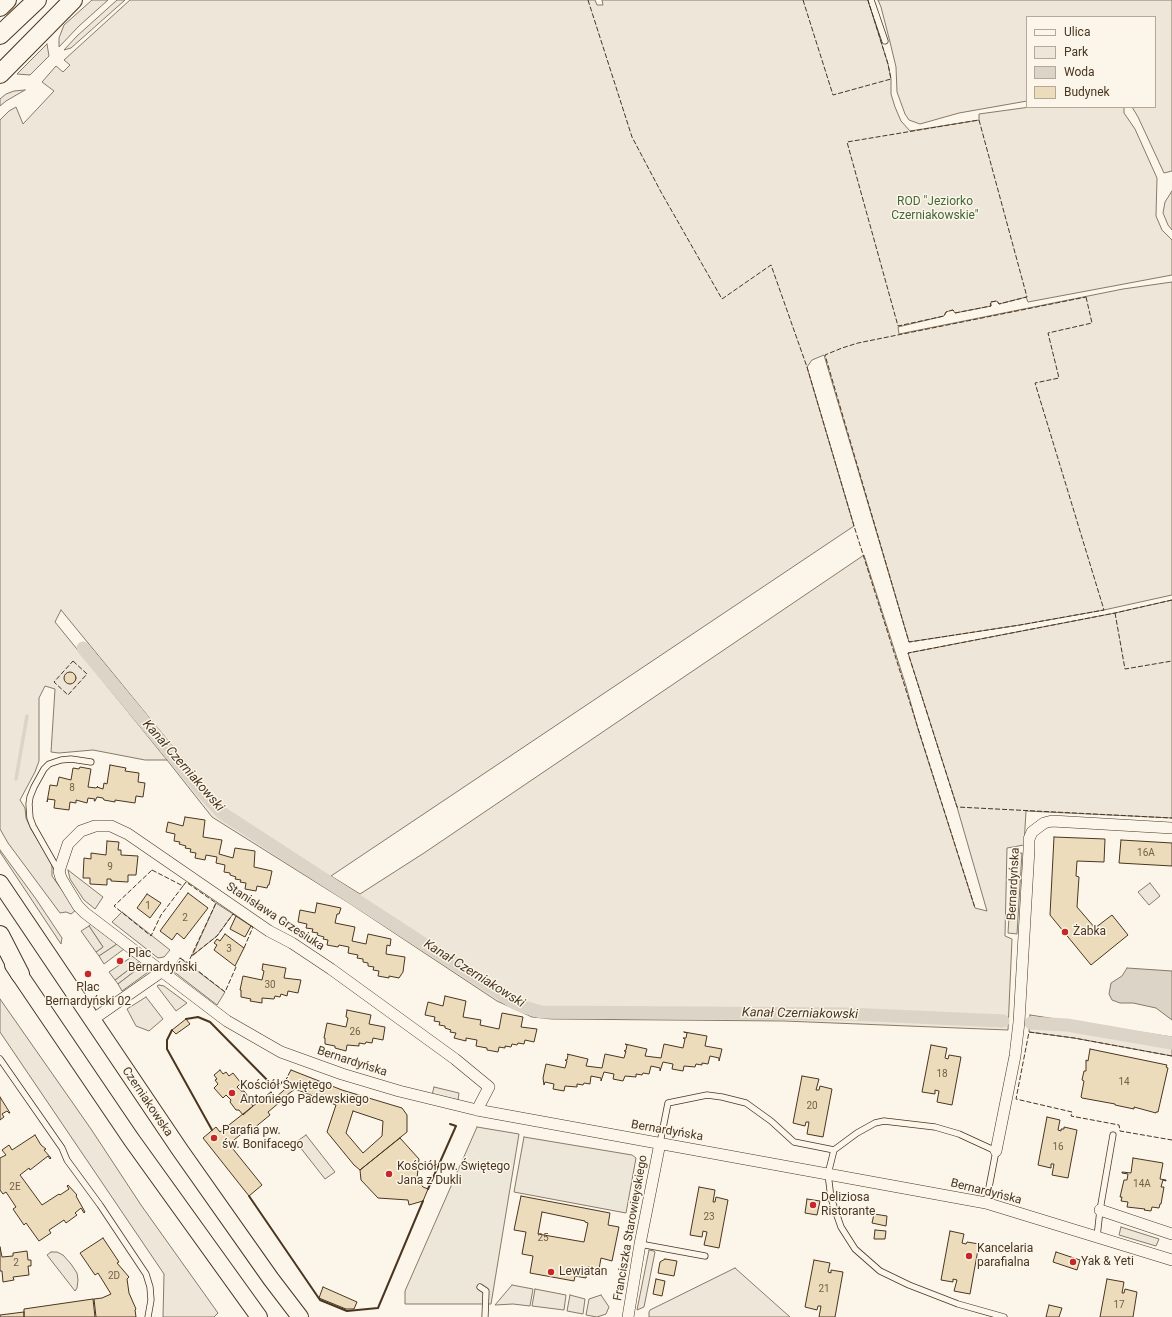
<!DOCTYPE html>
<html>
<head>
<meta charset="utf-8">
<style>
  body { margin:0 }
  #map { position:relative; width:1172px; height:1317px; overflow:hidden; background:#fbf6e9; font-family:Roboto,sans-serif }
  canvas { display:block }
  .legend { position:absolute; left:1026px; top:16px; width:130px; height:92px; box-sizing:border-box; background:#fbf6e9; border:1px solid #b4a999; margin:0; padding:5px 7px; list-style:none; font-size:12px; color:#4a3520 }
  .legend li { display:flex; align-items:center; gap:8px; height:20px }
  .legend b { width:20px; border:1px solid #b4a999 }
</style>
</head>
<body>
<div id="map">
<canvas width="1172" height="1317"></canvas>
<ul class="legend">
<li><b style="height:5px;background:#fbf6e9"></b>Ulica</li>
<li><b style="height:11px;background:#ede6d9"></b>Park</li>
<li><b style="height:11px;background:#dcd4c6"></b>Woda</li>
<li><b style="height:11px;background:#ecdcbc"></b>Budynek</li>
</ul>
</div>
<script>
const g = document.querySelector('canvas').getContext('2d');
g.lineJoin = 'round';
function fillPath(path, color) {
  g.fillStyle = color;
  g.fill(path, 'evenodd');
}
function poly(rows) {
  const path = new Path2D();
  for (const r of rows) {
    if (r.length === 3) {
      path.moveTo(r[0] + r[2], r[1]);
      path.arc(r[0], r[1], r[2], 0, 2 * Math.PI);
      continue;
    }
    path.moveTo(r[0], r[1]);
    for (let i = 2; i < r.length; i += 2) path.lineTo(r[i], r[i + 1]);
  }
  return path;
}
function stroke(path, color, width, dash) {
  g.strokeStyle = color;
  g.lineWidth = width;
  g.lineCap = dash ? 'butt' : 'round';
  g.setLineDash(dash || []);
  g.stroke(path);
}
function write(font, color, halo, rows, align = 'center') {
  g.font = font + ' Roboto,sans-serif';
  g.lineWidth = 3;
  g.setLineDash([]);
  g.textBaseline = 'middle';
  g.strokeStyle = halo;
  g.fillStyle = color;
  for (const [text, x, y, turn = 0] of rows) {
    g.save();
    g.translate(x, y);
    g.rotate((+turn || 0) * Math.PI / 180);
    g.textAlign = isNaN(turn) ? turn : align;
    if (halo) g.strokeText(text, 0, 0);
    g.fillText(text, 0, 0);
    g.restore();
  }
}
const green = poly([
  [92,0,108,0,79,26,59,47,59,38,64,25,92,0],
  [117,0,125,0,71,48,64,50,77,36,117,0],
  [130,0,595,0,597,5,603,5,602,0,868,0,888,64,891,79,891,94,895,107,901,121,910,131,979,120,979,114,1030,107,1124,107,1124,113,1135,129,1157,178,1156,216,1162,230,1172,240,1172,275,1028,302,1026,297,999,304,997,301,991,302,991,306,955,313,953,310,949,311,946,312,944,316,898,327,899,334,1123,289,1172,282,1172,595,1104,610,1020,625,909,642,824,355,812,360,807,367,854,526,331,876,360,894,424,853,864,555,906,686,918,729,975,908,987,911,957,807,908,653,1115,613,1172,600,1172,818,1026,811,1024,845,1007,848,1005,936,1012,939,1008,1030,784,1021,552,1019,532,1017,497,1001,349,903,212,817,167,760,145,760,93,750,59,753,51,752,55,689,45,686,39,698,39,761,35,772,20,800,25,808,26,818,31,829,52,863,52,876,76,910,71,914,66,912,60,913,8,843,0,829,0,120,9,111,16,107,23,124,54,91,42,82,56,66,63,72,70,65,64,60,130,0],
  [61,610,175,749,167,760,55,622,61,610],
  [878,0,1172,0,1172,171,1164,173,1138,117,1132,107,1155,107,1155,17,1027,17,1027,101,959,113,920,124,909,120,905,114,897,92,896,67,890,42,881,7,878,0],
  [25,90,6,101,0,106,0,99,6,94,14,91,25,90],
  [1172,191,1172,230,1168,225,1163,213,1165,202,1172,191],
  [0,850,36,899,62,938,61,944,0,852,0,850],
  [68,870,103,897,95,909,84,900,70,879,68,870],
  [1150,883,1160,896,1149,905,1138,892,1150,883],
  [216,903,233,914,217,936,192,956,216,903],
  [122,912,170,950,164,957,158,958,112,922,122,912],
  [91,924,117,944,99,956,96,952,103,947,89,926,91,924],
  [180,958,225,992,217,1005,173,971,173,968,180,958],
  [140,961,144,964,118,984,115,980,140,961],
  [159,985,164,986,187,1003,176,1011,157,986,159,985],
  [146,997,163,1019,149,1031,136,1026,127,1009,146,997],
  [0,999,91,1129,141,1205,218,1313,214,1317,163,1317,164,1274,0,1032,0,999],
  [1030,1015,1172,1037,1172,1056,1074,1038,1029,1032,1030,1015],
  [649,1250,654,1251,655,1252,644,1307,637,1310,649,1250],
  [51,1252,57,1252,63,1255,71,1264,77,1273,78,1280,77,1288,75,1291,47,1255,51,1252],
  [735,1268,790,1317,649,1317,649,1312,650,1310,735,1268],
  [512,1285,533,1289,530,1306,513,1304,495,1305,512,1285],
  [535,1289,566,1295,564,1310,532,1306,535,1289],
  [570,1295,585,1299,583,1314,567,1311,570,1295],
  [601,1295,609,1307,606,1314,597,1317,586,1315,589,1299,601,1295]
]);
fillPath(green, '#ede6d9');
stroke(green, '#887966', 1);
const parking = poly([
  [47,44,49,56,30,75,17,74,47,44],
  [1013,853,1022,853,1017,934,1008,933,1013,853],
  [89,926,103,947,96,952,81,931,89,926],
  [117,944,124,949,104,964,99,956,117,944],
  [133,956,140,961,115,980,109,972,133,956],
  [144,964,151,970,122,991,118,984,144,964],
  [434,1087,459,1093,458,1100,432,1095,434,1087],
  [477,1127,519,1134,491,1304,405,1304,405,1291,477,1127],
  [306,1135,335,1172,325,1179,296,1142,306,1135],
  [524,1137,632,1155,636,1158,626,1213,514,1192,524,1137],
  [1121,1227,1159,1239,1156,1246,1119,1235,1121,1227]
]);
fillPath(parking, '#ede7d9');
stroke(parking, '#887966', 1);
const water = poly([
  [1127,968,1172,971,1172,1020,1156,1008,1133,1003,1120,1003,1112,1000,1109,994,1111,983,1122,976,1127,968]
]);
fillPath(water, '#dcd4c6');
stroke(water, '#887966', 1);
stroke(poly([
  [16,779,27,716]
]), '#dcd4c6', 3.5);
stroke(poly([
  [83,648,206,796,222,813,513,1002,524,1007,541,1012,848,1014,1003,1021],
  [1031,1023,1067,1025,1172,1043]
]), '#dcd4c6', 13);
const building = poly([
  [70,678,6],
  [110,765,126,768,125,771,139,773,138,782,145,783,143,797,136,796,135,803,115,800,115,802,104,800,103,798,97,797,95,801,94,801,95,799,88,798,87,803,76,800,76,803,70,802,69,810,54,808,55,800,48,799,47,802,50,785,57,786,59,777,71,780,73,768,79,769,80,767,91,769,88,787,96,788,98,786,97,787,103,789,104,783,107,784,110,765],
  [185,817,205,820,203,837,222,840,219,854,233,858,235,848,255,851,254,867,272,871,269,885,268,885,267,888,257,886,256,891,245,889,246,883,240,882,241,880,235,879,236,877,230,875,230,873,224,872,225,865,216,863,217,857,206,855,205,860,195,858,196,853,190,852,191,849,185,848,186,846,179,844,180,842,174,841,175,834,166,832,168,822,183,826,185,817],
  [1054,837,1105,839,1104,862,1077,861,1076,876,1079,877,1077,907,1095,928,1112,915,1128,935,1091,965,1050,915,1054,837],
  [1121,840,1172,843,1172,866,1119,863,1121,840],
  [107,841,119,842,118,850,121,850,121,855,138,856,136,875,128,875,128,882,111,881,111,879,107,879,107,885,90,884,90,878,83,878,84,858,91,859,91,853,106,855,107,841],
  [188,893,208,908,184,939,177,933,172,940,160,931,188,893],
  [147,894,161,903,150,918,137,908,147,894],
  [317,903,341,908,339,914,337,914,335,923,355,927,352,941,366,944,368,934,391,939,390,946,387,945,386,954,405,957,403,972,399,978,389,976,389,978,378,976,379,971,373,970,374,967,368,966,368,963,363,962,363,959,357,958,358,955,348,953,349,947,339,945,338,947,327,945,328,940,323,939,324,937,317,935,318,933,312,932,313,929,306,928,307,924,298,922,300,910,315,913,317,903],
  [236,916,251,926,245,937,230,929,236,916],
  [225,934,244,948,235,966,214,950,217,945,214,943,217,939,220,941,225,934],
  [263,964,286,968,284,978,301,980,298,993,288,991,287,996,281,994,280,997,275,996,274,999,262,998,262,1003,250,1001,251,999,241,997,241,990,240,990,243,976,262,980,264,971,262,970,263,964],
  [445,996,466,1001,463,1017,481,1020,480,1025,499,1029,502,1013,523,1017,521,1027,537,1029,534,1042,525,1040,524,1044,518,1043,517,1045,512,1044,511,1047,505,1046,505,1048,499,1047,498,1052,487,1050,487,1048,476,1046,477,1040,466,1038,466,1041,454,1038,456,1033,450,1032,451,1030,445,1028,445,1026,439,1025,440,1022,434,1021,435,1017,425,1015,428,1002,443,1006,445,996],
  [347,1010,371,1015,369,1024,385,1027,383,1040,373,1038,372,1043,366,1042,365,1044,359,1043,359,1046,347,1045,346,1051,335,1048,335,1046,325,1044,325,1038,324,1038,327,1023,346,1027,348,1018,346,1017,347,1010],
  [186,1019,190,1024,176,1034,172,1030,186,1019],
  [684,1032,707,1036,705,1046,722,1049,719,1061,719,1058,710,1056,708,1064,702,1063,702,1065,696,1064,695,1067,684,1066,683,1071,672,1069,673,1064,663,1062,660,1071,660,1068,651,1066,649,1074,643,1073,642,1075,636,1074,636,1077,625,1076,623,1081,613,1079,614,1074,604,1072,601,1081,601,1078,591,1076,590,1084,584,1083,583,1085,577,1084,577,1087,565,1086,564,1091,553,1089,554,1084,545,1082,544,1085,543,1078,546,1064,565,1068,567,1061,565,1060,567,1060,568,1055,567,1054,588,1059,586,1066,602,1068,605,1054,624,1058,626,1051,624,1051,626,1050,627,1045,625,1044,647,1049,645,1056,661,1058,664,1044,683,1048,685,1039,683,1038,686,1038,687,1033,684,1032],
  [931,1045,947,1048,945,1058,948,1059,949,1055,961,1057,952,1105,937,1102,939,1091,935,1090,935,1094,922,1092,931,1045],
  [1090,1049,1167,1065,1166,1067,1168,1068,1158,1112,1156,1112,1156,1113,1134,1107,1134,1109,1115,1105,1115,1104,1082,1098,1081,1097,1084,1081,1082,1080,1084,1071,1086,1071,1086,1060,1088,1061,1090,1049],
  [220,1070,223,1074,226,1072,229,1076,233,1073,241,1083,237,1087,241,1091,244,1091,250,1099,250,1102,253,1106,243,1115,239,1110,236,1110,230,1102,231,1100,226,1095,223,1098,214,1088,218,1084,215,1080,217,1079,214,1075,220,1070],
  [291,1070,342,1090,402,1108,407,1115,407,1132,360,1170,354,1165,327,1132,336,1105,295,1089,279,1101,276,1097,290,1085,286,1079,291,1070],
  [353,1111,383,1121,382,1136,363,1153,346,1133,353,1111],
  [802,1076,819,1079,816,1090,819,1090,820,1086,832,1089,823,1137,807,1134,809,1122,806,1122,805,1126,793,1123,802,1076],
  [271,1092,280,1102,268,1112,270,1115,248,1133,245,1131,229,1144,262,1185,249,1196,203,1138,216,1127,220,1132,271,1092],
  [0,1097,10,1113,9,1113,7,1111,2,1114,4,1117,0,1120,0,1097],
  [1047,1117,1060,1120,1058,1130,1061,1131,1061,1129,1064,1129,1064,1127,1077,1130,1068,1178,1052,1175,1054,1164,1051,1164,1051,1168,1038,1165,1047,1117],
  [35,1135,41,1145,46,1149,44,1150,51,1158,50,1159,48,1156,30,1170,29,1168,20,1175,42,1205,59,1194,60,1195,69,1189,67,1186,68,1185,77,1195,76,1196,85,1212,84,1213,81,1208,75,1213,77,1215,66,1223,64,1220,49,1230,51,1233,39,1241,26,1223,24,1225,13,1209,16,1207,6,1192,3,1194,0,1190,0,1158,6,1155,2,1150,9,1145,12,1150,35,1135],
  [400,1138,419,1159,417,1179,423,1187,428,1189,423,1201,409,1205,408,1200,378,1198,361,1180,360,1170,400,1138],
  [1133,1158,1163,1163,1160,1179,1166,1180,1166,1181,1163,1180,1161,1187,1164,1187,1161,1204,1160,1204,1159,1208,1152,1207,1151,1211,1144,1210,1145,1209,1127,1207,1128,1202,1121,1201,1122,1197,1120,1197,1124,1180,1127,1180,1128,1174,1122,1173,1122,1172,1131,1173,1133,1158],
  [699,1187,715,1190,713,1202,715,1202,716,1197,728,1200,719,1248,704,1245,707,1232,703,1231,702,1237,690,1235,699,1187],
  [521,1196,610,1213,608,1225,619,1227,612,1261,601,1258,599,1269,588,1267,586,1278,575,1276,574,1281,530,1273,533,1256,522,1254,526,1232,514,1230,521,1196],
  [542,1212,585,1221,585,1222,588,1223,584,1242,538,1234,542,1212],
  [807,1199,820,1201,817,1215,805,1213,807,1199],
  [874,1214,887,1216,886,1226,872,1223,874,1214],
  [875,1230,886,1231,885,1239,874,1239,875,1230],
  [950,1231,964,1234,962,1243,966,1244,967,1242,979,1244,970,1294,954,1291,957,1280,953,1279,953,1282,941,1280,950,1231],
  [103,1238,119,1262,117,1263,129,1277,127,1279,129,1293,136,1309,135,1310,136,1317,96,1317,94,1299,102,1298,111,1294,98,1273,95,1275,80,1253,103,1238],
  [0,1247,2,1257,13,1256,13,1253,27,1251,28,1260,31,1260,31,1266,28,1266,29,1275,13,1277,14,1280,3,1282,2,1271,0,1271,0,1247],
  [1056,1252,1080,1260,1077,1270,1053,1262,1056,1252],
  [665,1259,677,1261,674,1276,658,1273,660,1262,665,1259],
  [814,1260,830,1263,828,1272,831,1273,831,1270,843,1272,835,1317,819,1317,821,1306,818,1306,817,1310,805,1307,814,1260],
  [656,1279,665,1281,662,1296,653,1294,656,1279],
  [1107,1279,1124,1282,1122,1293,1124,1293,1125,1289,1137,1292,1133,1317,1100,1317,1107,1279],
  [323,1287,357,1302,354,1309,346,1309,319,1298,323,1287],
  [93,1299,95,1317,24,1317,24,1309,93,1299],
  [1049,1305,1062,1308,1059,1317,1046,1317,1049,1305],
  [24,1312,24,1317,0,1317,0,1315,24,1312]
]);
fillPath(building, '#ecdcbc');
stroke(building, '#4a3520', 1);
const lane = poly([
  [871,0,885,41],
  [58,870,33,826,30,818,29,804,30,797,34,787,44,769,49,764,61,760,71,759,91,762],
  [0,1059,62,1148,67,1160,100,1205,146,1274,150,1287,151,1300,148,1317],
  [660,1143,668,1103,707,1095,722,1097,746,1103,771,1121,794,1142,834,1150],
  [986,1203,996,1151,959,1134,935,1127,884,1121,875,1123,857,1133,834,1150,828,1174,831,1198,841,1227,855,1249,880,1271,909,1285,958,1304,1004,1317],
  [1097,1237,1100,1210,1113,1135],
  [640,1244,705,1256],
  [480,1287,486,1291,485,1317]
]);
const street = poly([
  [92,1020,161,972],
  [477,1110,489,1087,455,1059,331,969,292,943,269,931,128,834,111,826,95,826,81,831,68,844,59,871,61,878,78,906,85,913,227,1021,281,1052,342,1074,399,1091,477,1110,986,1203,1172,1260],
  [996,1151,1015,1056,1019,1022,1029,849,1029,839,1032,832,1044,823,1052,821,1172,828],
  [1100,1210,1172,1234],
  [628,1317,640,1244,660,1143]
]);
const secondary = poly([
  [0,883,180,1150,271,1279,300,1317],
  [13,965,131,1139,259,1317]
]);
const primary = poly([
  [0,7,7,0],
  [0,35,37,0],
  [0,74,73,0],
  [0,935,20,974]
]);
stroke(lane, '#4a3520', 7);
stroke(street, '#4a3520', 12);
stroke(secondary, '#4a3520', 18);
stroke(primary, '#4a3520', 20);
stroke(lane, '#fbf6e9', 5.5);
stroke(street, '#fbf6e9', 11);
stroke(secondary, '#fbf6e9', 16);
stroke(primary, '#fbf6e9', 18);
stroke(poly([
  [588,0,632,137,661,192,722,299,771,265,807,367,854,526,975,908],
  [803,0,833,95,891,79,888,64,868,0],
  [979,120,1027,297,999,304,997,301,990,302,991,306,955,313,953,310,949,311,946,312,944,316,898,326,847,142,979,120],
  [1086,297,1092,323,1048,333,1059,378,1035,383,1104,610,1020,625,909,642,825,355,842,348,858,343,1086,297],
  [1172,600,1115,613,908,653,957,807,1172,818],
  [1115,613,1125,669,1172,661],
  [73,661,87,674,68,695,54,682,73,661],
  [152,870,183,886,161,915,151,936,114,906,152,870],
  [244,948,253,927,251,926],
  [193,955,217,936,233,914,236,916],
  [180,958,188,963,216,903,186,882,183,886],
  [188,963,225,992,236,967,235,966],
  [1172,1056,1074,1038,1029,1032,1016,1099,1072,1112,1071,1116,1119,1125,1120,1131,1172,1140]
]), '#4a3520', 1, [5, 2]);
stroke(poly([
  [186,1019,198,1017,210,1022,275,1088,286,1079],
  [172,1030,167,1040,167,1049,212,1130],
  [428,1189,456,1126,450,1124],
  [249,1196,320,1300,347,1311,378,1308,423,1201]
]), '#4a3520', 2);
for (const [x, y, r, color] of [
  [1065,932,4,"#c62828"],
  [120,961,4,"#c62828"],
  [88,974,4,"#c62828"],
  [232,1093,4,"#c62828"],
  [214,1138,4,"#c62828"],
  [389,1174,4,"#c62828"],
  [813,1205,4,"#c62828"],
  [969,1256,4,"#c62828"],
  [1073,1262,4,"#c62828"],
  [551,1272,4,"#c62828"]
]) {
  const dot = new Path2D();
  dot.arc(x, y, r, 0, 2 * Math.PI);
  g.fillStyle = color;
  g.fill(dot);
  stroke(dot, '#fbf6e9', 1.5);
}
write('10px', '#725f47', null, [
  ["8",72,788],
  ["16A",1146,853],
  ["9",110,867],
  ["1",148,906],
  ["2",185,918],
  ["3",229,949],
  ["30",270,985],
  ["26",355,1032],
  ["18",942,1074],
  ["14",1124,1082],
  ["20",812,1106],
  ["16",1058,1147],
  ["14A",1142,1184],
  ["2E",15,1187],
  ["23",709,1217],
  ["25",543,1238],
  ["2",16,1263],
  ["2D",114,1276],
  ["21",824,1289],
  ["17",1119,1305]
]);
write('12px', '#436837', '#fbf6e9', [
  ["ROD \"Jeziorko",935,202],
  ["Czerniakowskie\"",935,216]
]);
write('12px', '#4a3520', '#fbf6e9', [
  ["Bernardyńska",1014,884,-87],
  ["Stanisława Grzesiuka",275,917,33],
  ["Bernardyńska",352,1062,18],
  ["Czerniakowska",147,1102,56],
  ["Bernardyńska",667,1131,10],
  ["Bernardyńska",986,1192,14],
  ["Franciszka Starowieyskiego",631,1228,-80]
]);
write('12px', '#4a3520', '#fbf6e9', [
  ["Żabka",1073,932],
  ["Plac",128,954],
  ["Bernardyński",128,968],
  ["Plac",88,988,"center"],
  ["Bernardyński 02",88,1002,"center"],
  ["Kościół Świętego",240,1086],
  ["Antoniego Padewskiego",240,1100],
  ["Parafia pw.",222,1131],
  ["św. Bonifacego",222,1145],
  ["Kościół pw. Świętego",397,1167],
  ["Jana z Dukli",397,1181],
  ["Deliziosa",821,1198],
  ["Ristorante",821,1212],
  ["Kancelaria",977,1249],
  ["parafialna",977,1263],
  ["Yak & Yeti",1081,1262],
  ["Lewiatan",559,1272]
], 'left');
write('italic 13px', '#4a3520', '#fbf6e9', [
  ["Kanał Czerniakowski",183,766,49],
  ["Kanał Czerniakowski",474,974,32],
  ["Kanał Czerniakowski",800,1014,1]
]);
</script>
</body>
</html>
